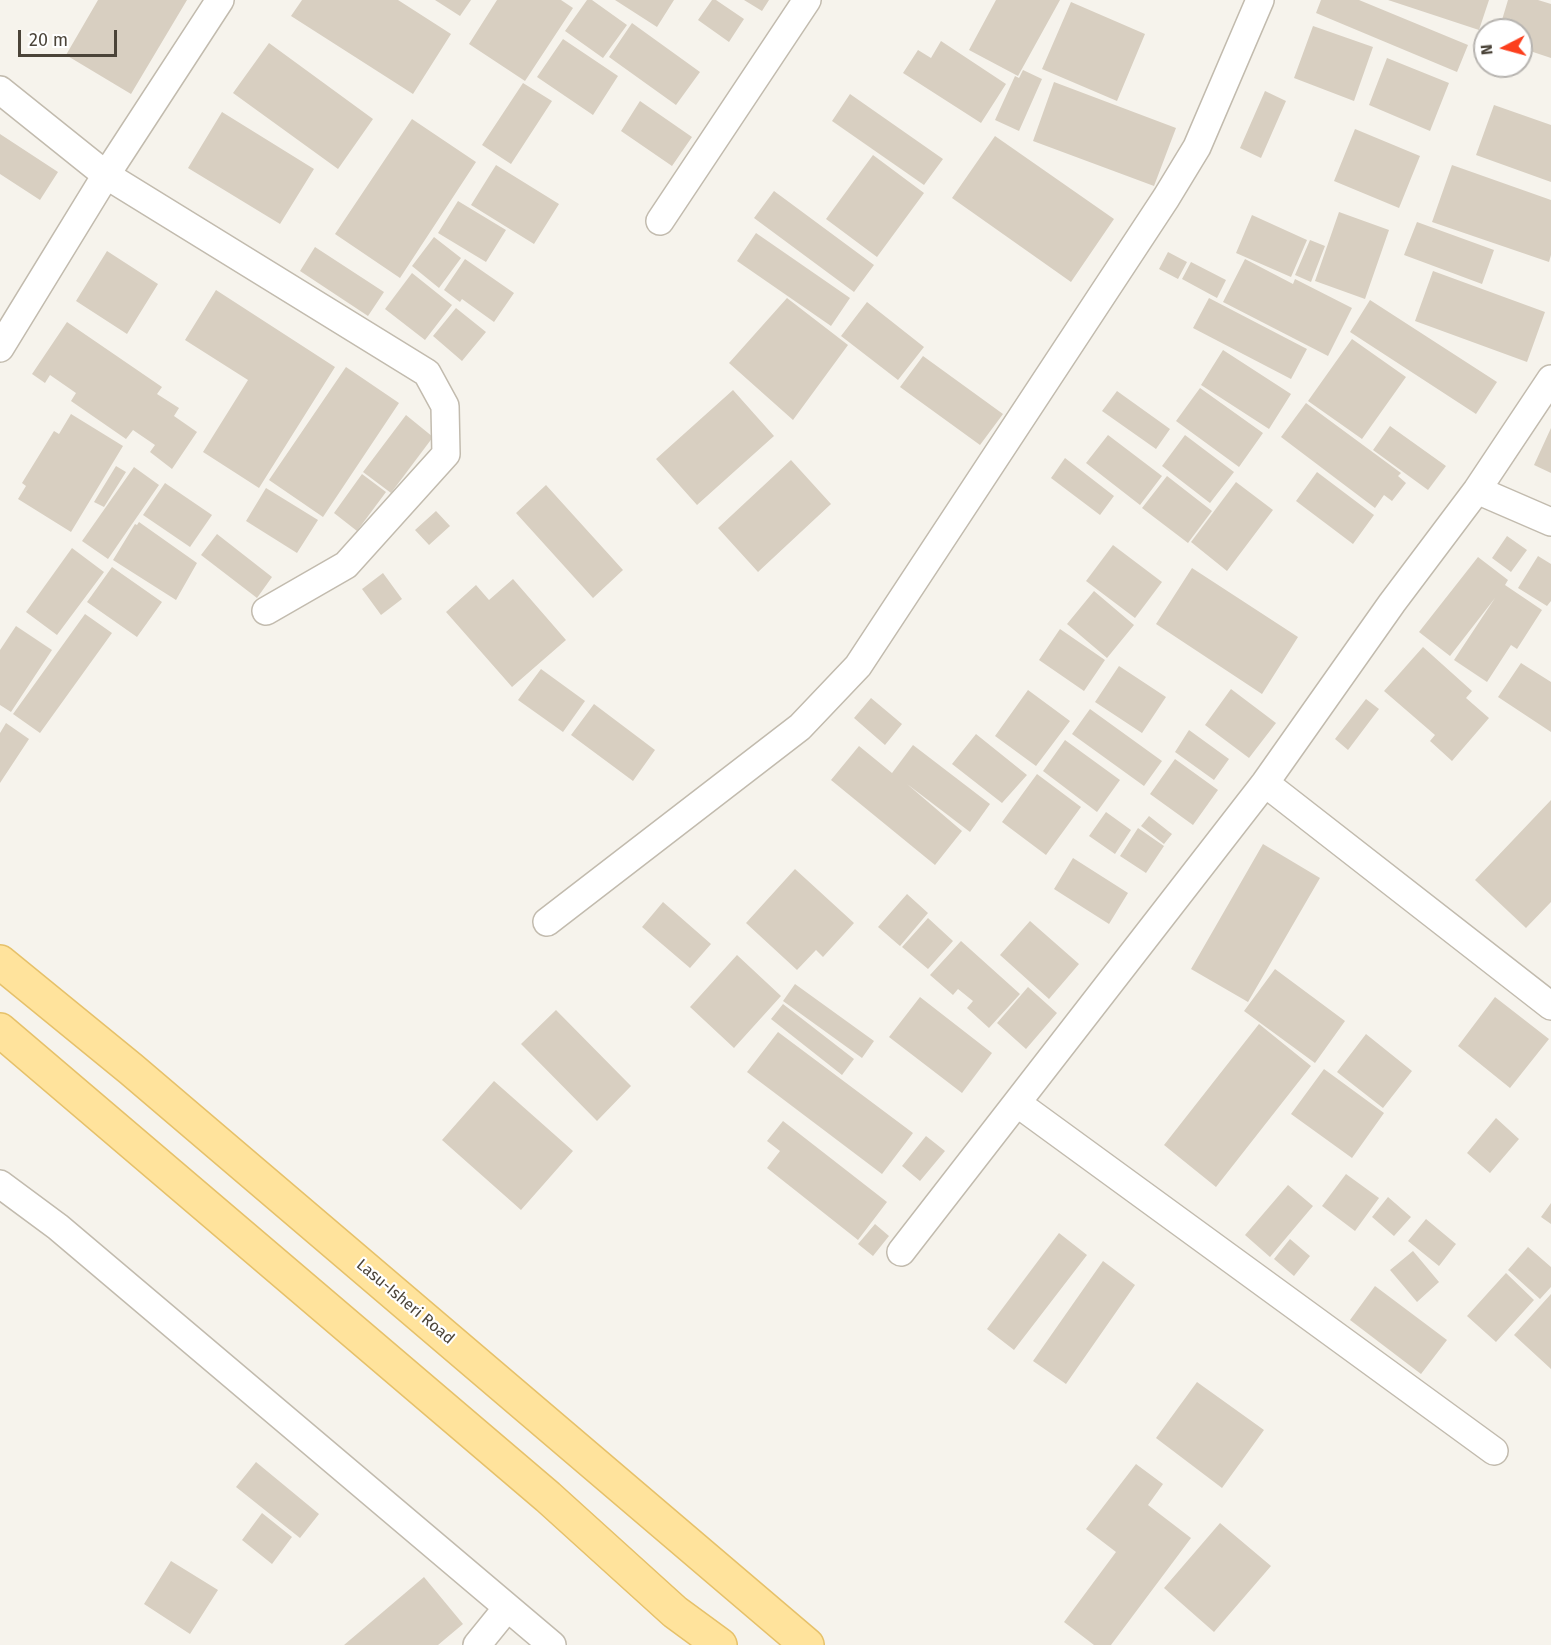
<!DOCTYPE html>
<html>
<head>
<meta charset="utf-8">
<style>
  body { margin:0 }
  #map { position:relative; width:1551px; height:1645px; overflow:hidden; background:#f6f3ec; font-family:"Fira Sans",sans-serif }
  canvas { display:block }
  .north { position:absolute; left:1473px; top:18px; width:60px; height:60px; box-sizing:border-box; background:#fff; border:2px solid #b7b4b0; border-radius:50%; rotate:264deg; font-size:16px; font-weight:700; line-height:24px; text-align:center; color:#4b4439 }
  .north::after { content:''; display:block; margin:auto; width:21px; height:27px; background:#fc3f1d; clip-path:polygon(50% 0,100% 100%,50% 72%,0 100%) }
  .scale { position:absolute; left:18px; top:30px; width:99px; height:27px; box-sizing:border-box; border:3px solid #4b4439; border-top:0; padding-left:8px; font-size:18px; line-height:21px; white-space:nowrap; color:#4b4439; -webkit-text-stroke:4px #fff; paint-order:stroke }
</style>
</head>
<body>
<div id="map">
<canvas width="1551" height="1645"></canvas>
<div class="north">N</div>
<div class="scale">20 m</div>
</div>
<script>
const g = document.querySelector('canvas').getContext('2d');
g.lineJoin = 'round';
function fillPath(path, color) {
  g.fillStyle = color;
  g.fill(path, 'evenodd');
}
function poly(rows) {
  const path = new Path2D();
  for (const r of rows) {
    path.moveTo(r[0], r[1]);
    for (let i = 2; i < r.length; i += 2) path.lineTo(r[i], r[i + 1]);
  }
  return path;
}
function stroke(path, color, width, dash) {
  g.strokeStyle = color;
  g.lineWidth = width;
  g.lineCap = dash ? 'butt' : 'round';
  g.setLineDash(dash || []);
  g.stroke(path);
}
function write(font, color, halo, rows, align = 'center') {
  g.font = font + ' "Fira Sans",sans-serif';
  g.lineWidth = 4.5;
  g.setLineDash([]);
  g.textBaseline = 'middle';
  g.strokeStyle = halo;
  g.fillStyle = color;
  for (const [text, x, y, turn = 0] of rows) {
    g.save();
    g.translate(x, y);
    g.rotate((+turn || 0) * Math.PI / 180);
    g.textAlign = isNaN(turn) ? turn : align;
    if (halo) g.strokeText(text, 0, 0);
    g.fillText(text, 0, 0);
    g.restore();
  }
}
fillPath(poly([
  [98,0,187,0,131,94,66,55],
  [302,0,398,0,451,34,413,94,291,16],
  [435,0,471,0,460,16],
  [497,0,561,0,573,8,525,81,469,44],
  [587,0,592,0,627,25,603,58,565,31],
  [615,0,674,0,657,27],
  [712,0,716,0,744,19,729,42,698,20],
  [744,0,769,0,762,11],
  [996,0,1060,0,1018,76,969,50],
  [1321,0,1359,0,1468,45,1457,72,1316,13],
  [1388,0,1489,0,1479,30],
  [1508,0,1538,0,1551,4,1551,58,1521,48,1521,30,1499,30],
  [1071,2,1145,34,1117,101,1042,69],
  [632,23,700,72,676,105,609,57],
  [1313,26,1373,47,1354,101,1294,78],
  [563,39,618,76,593,115,537,77],
  [941,41,1006,84,981,123,903,73,918,50,931,58],
  [269,43,373,119,338,169,233,93],
  [1387,58,1449,83,1430,131,1369,105],
  [1023,70,1042,79,1019,131,995,120,1015,76,1019,78],
  [1054,82,1176,128,1154,186,1033,141],
  [523,83,552,101,511,164,482,145],
  [1265,91,1286,101,1261,158,1240,148],
  [850,94,943,159,924,185,832,121],
  [640,101,692,137,672,166,621,131],
  [1494,105,1551,125,1551,182,1476,155],
  [222,112,314,169,280,224,188,168],
  [412,119,476,162,400,278,335,234],
  [1355,129,1420,156,1399,208,1334,181],
  [0,134,58,172,40,200,0,174],
  [995,136,1114,219,1071,282,952,198],
  [873,155,924,193,877,257,826,219],
  [496,165,559,204,534,244,471,205],
  [1452,165,1551,200,1551,255,1549,262,1432,222],
  [774,191,874,265,854,292,754,218],
  [458,201,506,230,486,262,438,233],
  [1339,212,1389,230,1365,299,1315,281],
  [1252,215,1307,240,1291,277,1236,253],
  [1417,222,1494,250,1482,284,1404,255],
  [756,233,850,298,831,326,737,261],
  [434,237,461,258,439,288,412,266],
  [1310,240,1325,246,1311,282,1295,275],
  [315,247,384,292,368,316,300,271],
  [107,251,158,284,127,334,76,301],
  [1168,252,1187,262,1178,279,1159,269],
  [465,259,514,293,494,322,462,299,460,302,444,290],
  [1245,259,1293,284,1295,279,1352,308,1328,356,1223,302],
  [1191,262,1226,280,1217,298,1182,279],
  [1433,271,1545,312,1527,362,1415,321],
  [412,273,452,305,425,340,385,309],
  [216,290,335,367,259,488,203,452,248,380,185,340],
  [787,298,848,345,793,420,729,363],
  [1209,298,1307,349,1291,379,1193,328],
  [1370,300,1497,382,1476,414,1350,332],
  [867,302,924,347,898,380,841,336],
  [456,308,486,332,462,361,433,336],
  [67,322,162,387,157,394,179,408,174,416,197,432,172,469,150,452,155,445,133,430,126,439,71,401,76,393,50,375,45,383,32,374],
  [1352,339,1406,377,1362,439,1308,401],
  [1223,350,1291,394,1269,429,1201,385],
  [923,356,1003,414,980,445,900,387],
  [346,367,399,403,323,517,269,480],
  [1200,388,1263,433,1239,467,1176,421],
  [733,390,774,436,697,505,656,459],
  [1117,391,1170,429,1156,449,1102,411],
  [1306,403,1401,473,1398,476,1406,483,1392,501,1384,495,1375,508,1281,437],
  [71,414,123,446,71,532,18,499,26,486,22,483,54,431,59,434],
  [406,415,433,437,391,493,363,472],
  [1390,426,1446,466,1428,490,1373,450],
  [1551,428,1551,473,1534,465],
  [1108,435,1162,476,1140,505,1086,463],
  [1185,435,1234,472,1210,503,1162,466],
  [1065,458,1114,496,1100,515,1051,478],
  [791,460,831,504,758,572,718,528],
  [116,466,126,472,104,507,94,502],
  [134,467,159,485,108,559,82,541],
  [1317,472,1374,515,1353,544,1296,501],
  [362,474,386,492,357,531,334,513],
  [1167,476,1212,511,1188,543,1142,508],
  [1236,482,1273,510,1227,571,1191,542],
  [165,483,212,515,190,547,143,515],
  [546,485,623,570,593,598,516,513],
  [266,488,318,520,297,553,246,521],
  [436,511,450,526,429,545,415,530],
  [139,522,197,563,176,600,113,560,135,524,137,525],
  [217,534,272,577,257,598,201,555],
  [1507,536,1527,550,1511,572,1492,558],
  [1113,545,1162,582,1135,618,1086,581],
  [72,548,104,572,57,635,26,612],
  [1538,556,1551,564,1551,601,1547,606,1518,588],
  [1478,557,1508,580,1505,585,1542,610,1517,649,1511,645,1487,682,1454,660,1495,598,1450,656,1419,632],
  [112,567,162,602,137,637,87,602],
  [1192,568,1298,637,1262,694,1156,624],
  [383,573,402,599,381,615,362,589],
  [513,579,566,640,512,687,446,612,476,585,489,600],
  [1094,591,1134,625,1107,658,1067,624],
  [85,614,112,633,40,733,13,714],
  [16,626,52,650,11,712,0,705,0,650],
  [1060,629,1105,660,1084,691,1039,660],
  [1423,647,1472,691,1466,698,1489,718,1452,761,1430,741,1435,735,1384,691],
  [1521,663,1551,682,1551,732,1498,697],
  [1119,666,1166,697,1142,733,1095,702],
  [541,669,585,701,563,732,518,700],
  [1231,689,1276,723,1249,758,1205,725],
  [1028,690,1070,721,1036,766,995,736],
  [871,698,902,724,885,745,854,718],
  [1366,699,1379,709,1348,750,1335,739],
  [594,704,655,750,633,781,571,735],
  [1090,709,1162,761,1144,786,1072,734],
  [6,723,29,739,0,783,0,733],
  [1189,730,1229,759,1214,780,1175,752],
  [976,734,1027,775,1002,803,952,764],
  [1065,740,1120,780,1097,812,1043,771],
  [913,745,990,804,970,832,907,784,962,831,935,865,831,780,859,746,892,773],
  [1175,759,1218,790,1193,825,1150,794],
  [1037,774,1081,807,1046,855,1002,822],
  [1551,800,1551,902,1526,928,1475,880],
  [1106,812,1131,830,1115,854,1089,836],
  [1149,816,1172,834,1164,844,1141,826],
  [1138,828,1164,846,1146,873,1120,856],
  [1263,844,1320,878,1248,1002,1191,969],
  [1073,858,1128,893,1109,924,1054,889],
  [795,869,854,923,823,957,816,950,797,970,746,923],
  [907,894,928,913,900,946,878,927],
  [663,902,711,944,690,968,642,927],
  [928,918,953,941,928,969,902,947],
  [1030,921,1079,964,1049,999,1000,955],
  [961,941,1020,994,989,1028,967,1008,973,1001,958,989,953,995,930,975],
  [737,955,781,996,734,1048,690,1007],
  [1275,969,1345,1021,1315,1063,1244,1011],
  [795,984,874,1041,862,1058,783,1001],
  [1028,987,1057,1013,1026,1049,997,1023],
  [920,997,992,1053,962,1093,889,1037],
  [1495,997,1549,1039,1510,1088,1458,1046],
  [783,1004,854,1059,842,1075,771,1019],
  [556,1010,631,1086,597,1121,521,1044],
  [1259,1024,1311,1066,1216,1187,1164,1145],
  [778,1032,913,1133,882,1174,747,1072],
  [1366,1034,1412,1071,1383,1108,1337,1072],
  [1324,1069,1384,1113,1352,1158,1291,1114],
  [494,1081,573,1151,521,1210,442,1140],
  [1496,1118,1519,1139,1490,1173,1467,1153],
  [783,1121,887,1202,858,1240,767,1168,780,1151,767,1141],
  [926,1136,945,1151,920,1181,902,1166],
  [1346,1174,1379,1198,1355,1231,1322,1206],
  [1288,1185,1313,1206,1270,1257,1245,1235],
  [1388,1197,1411,1217,1394,1236,1372,1217],
  [1551,1203,1551,1224,1541,1217],
  [1426,1219,1456,1244,1439,1266,1408,1241],
  [875,1224,889,1236,873,1256,858,1244],
  [1059,1233,1087,1255,1014,1350,987,1329],
  [1290,1239,1310,1256,1294,1276,1274,1259],
  [1528,1247,1551,1267,1551,1287,1540,1299,1508,1270],
  [1413,1251,1439,1282,1417,1302,1390,1270],
  [1103,1261,1135,1285,1066,1384,1033,1361],
  [1506,1273,1534,1300,1496,1342,1467,1316],
  [1375,1286,1447,1340,1421,1374,1350,1320],
  [1551,1294,1551,1369,1514,1335],
  [1197,1382,1264,1430,1222,1488,1156,1438],
  [256,1462,319,1514,300,1538,236,1487],
  [1136,1464,1163,1484,1148,1505,1191,1538,1111,1645,1094,1645,1064,1622,1116,1552,1086,1529],
  [262,1513,292,1537,272,1564,242,1540],
  [1220,1523,1271,1566,1214,1632,1164,1588],
  [171,1561,218,1590,190,1634,144,1604],
  [424,1577,463,1624,438,1645,344,1645]
]), '#d8cfc1');
const minor = poly([
  [0,90,106,175,427,373,445,406,446,454,346,565,266,611],
  [660,221,807,0],
  [0,348,106,175,220,0],
  [1477,490,1551,522],
  [1265,783,1551,1006],
  [547,922,800,727,858,666,1166,198,1197,147,1260,0],
  [1017,1103,1494,1451],
  [0,1184,58,1227,552,1645],
  [901,1252,1265,783,1392,603,1477,490,1551,379],
  [477,1645,507,1608]
]);
const primary = poly([
  [0,962,131,1069,807,1645],
  [0,1030,548,1497,675,1612,720,1645]
]);
stroke(minor, '#c2bbae', 30);
stroke(primary, '#e6c16a', 36);
stroke(minor, '#fff', 27);
stroke(primary, '#ffe39c', 33);
write('16px', '#4b4439', '#fff', [
  ["Lasu-Isheri Road",405,1302,40]
]);
</script>
</body>
</html>
